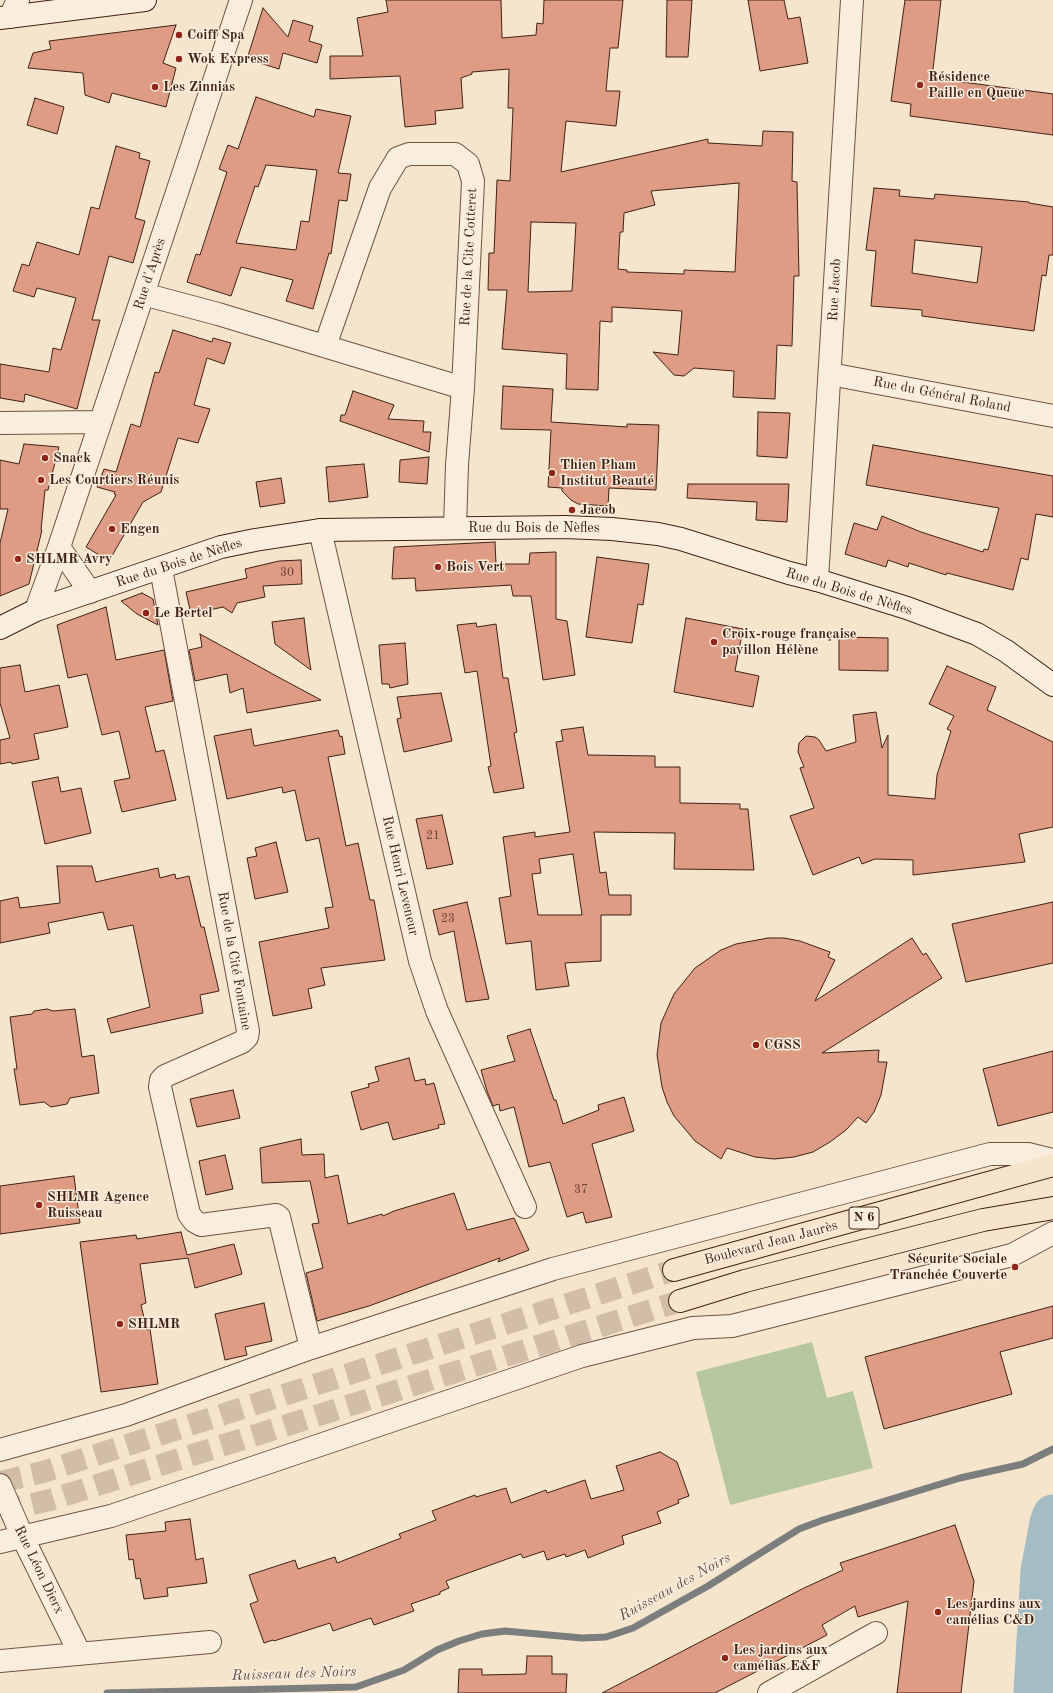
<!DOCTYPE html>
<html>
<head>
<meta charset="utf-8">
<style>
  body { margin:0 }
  canvas { display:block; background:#f6e5cd }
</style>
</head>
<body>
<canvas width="1053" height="1693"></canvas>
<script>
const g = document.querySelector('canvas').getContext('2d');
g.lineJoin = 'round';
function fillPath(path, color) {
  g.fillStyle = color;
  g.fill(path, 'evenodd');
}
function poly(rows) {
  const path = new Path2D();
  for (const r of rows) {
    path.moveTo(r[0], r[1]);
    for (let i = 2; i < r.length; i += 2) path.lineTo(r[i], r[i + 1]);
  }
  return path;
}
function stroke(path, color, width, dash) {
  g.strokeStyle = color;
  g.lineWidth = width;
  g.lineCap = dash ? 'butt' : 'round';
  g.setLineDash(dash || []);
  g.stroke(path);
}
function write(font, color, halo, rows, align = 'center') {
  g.font = font + ' "Old Standard TT",serif';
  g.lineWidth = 3;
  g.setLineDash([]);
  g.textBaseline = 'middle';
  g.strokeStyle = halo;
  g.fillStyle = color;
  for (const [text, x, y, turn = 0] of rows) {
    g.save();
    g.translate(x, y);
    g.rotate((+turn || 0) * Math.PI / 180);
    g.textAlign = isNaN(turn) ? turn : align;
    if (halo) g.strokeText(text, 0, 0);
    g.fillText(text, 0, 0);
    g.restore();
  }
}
fillPath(poly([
  [812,1342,827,1398,853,1391,873,1468,730,1505,696,1372]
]), '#b6c69d');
stroke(poly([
  [107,1693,356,1687,404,1670,437,1650,459,1641,482,1634,505,1631,582,1638,606,1637,633,1628,708,1586,799,1529,823,1520,960,1478,1023,1464,1053,1449]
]), '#7c7e7e', 7);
stroke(poly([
  [1034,1693,1041,1571,1050,1523,1053,1515]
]), '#a4bcc4', 41);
const building = poly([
  [386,0,501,0,502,38,536,35,537,23,543,24,544,0,623,0,618,48,610,48,606,91,620,91,616,126,566,121,561,172,708,139,708,143,762,146,763,131,793,132,792,181,797,182,799,276,794,276,792,346,777,345,775,399,733,397,734,371,694,368,684,376,674,375,653,352,678,355,682,311,612,307,612,322,600,321,598,390,566,389,567,354,502,349,507,290,488,290,489,253,494,253,497,180,510,181,513,108,508,108,509,69,472,72,472,74,461,78,463,108,435,111,436,124,405,127,400,76,330,79,330,56,363,56,357,18,388,12,386,0],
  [739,183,735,272,684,270,684,274,627,272,627,270,618,269,620,232,623,232,624,213,655,205,651,191,739,183],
  [531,222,576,223,572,291,528,292,531,222],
  [667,0,692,0,688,57,666,57,667,0],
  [748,0,784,0,788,19,800,17,808,63,760,71,748,0],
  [905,0,941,0,932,78,1053,94,1053,135,910,116,911,104,891,101,905,0],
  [263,8,288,37,293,20,313,26,309,41,322,45,317,63,283,53,279,69,247,59,263,8],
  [176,25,163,63,176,68,166,107,112,93,109,103,85,95,83,73,28,68,33,53,51,49,49,41,176,25],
  [256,97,314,117,316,109,351,116,338,173,351,174,347,201,339,200,331,254,329,253,313,309,286,301,293,280,241,267,231,296,187,282,196,254,200,255,227,172,219,169,228,145,238,149,256,97],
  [266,165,317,170,309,222,301,221,296,250,236,243,255,186,258,187,266,165],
  [35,98,64,107,57,134,27,125,35,98],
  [116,146,140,153,139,158,150,161,135,218,145,221,133,263,109,256,92,320,100,320,77,409,25,394,24,402,0,398,0,364,49,372,53,348,61,350,76,298,37,288,34,297,13,291,22,264,29,266,37,242,79,255,91,207,99,209,116,146],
  [874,188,900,190,899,196,934,199,935,194,1029,202,1029,203,1053,207,1053,255,1049,255,1046,276,1042,275,1034,331,922,316,922,310,871,306,876,251,866,250,874,188],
  [915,240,982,247,977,283,912,273,915,240],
  [173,330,212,342,213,338,231,343,224,364,207,358,194,405,210,409,198,443,178,438,161,492,143,502,109,561,86,547,116,495,114,494,115,492,97,487,104,469,116,472,131,424,140,427,155,372,159,373,173,330],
  [503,386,553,389,551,422,627,427,627,424,659,425,656,490,609,488,608,506,578,504,571,500,562,491,562,488,548,487,551,430,501,429,503,386],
  [353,391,394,405,388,419,424,421,423,432,431,432,429,452,340,421,341,415,345,415,353,391],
  [758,412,790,413,787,458,757,456,758,412],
  [24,444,59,447,48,490,45,490,41,530,42,530,29,584,0,596,0,543,8,509,0,509,0,460,19,464,24,444],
  [873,445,1053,476,1053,517,1036,514,1028,560,1021,558,1013,590,947,573,946,575,909,563,908,567,888,560,886,567,845,554,854,523,877,530,882,516,921,532,983,552,984,549,988,550,999,508,866,485,873,445],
  [429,457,427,484,399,482,400,460,429,457],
  [364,464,368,497,329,502,326,467,364,464],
  [281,478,285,503,260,507,256,482,281,478],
  [688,484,789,484,787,522,756,520,757,502,687,498,688,484],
  [495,542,496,564,529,564,530,553,556,552,556,619,567,621,575,675,543,680,531,596,513,596,511,585,416,591,415,578,392,579,394,547,495,542],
  [597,557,649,564,643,605,638,604,632,643,586,637,597,557],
  [301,560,302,584,263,586,265,597,237,603,232,613,223,607,191,614,186,592,247,578,245,569,279,561,301,560],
  [142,593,153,599,158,625,137,614,121,601,142,593],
  [106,607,116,660,164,650,173,701,145,707,156,752,164,750,176,800,122,812,114,781,130,778,119,731,102,735,87,674,68,678,57,625,106,607],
  [304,618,308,652,311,670,275,644,272,622,304,618],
  [686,618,743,629,735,671,759,676,753,707,674,692,686,618],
  [476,623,477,627,496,624,503,678,508,678,517,732,514,733,524,788,494,793,488,767,491,766,477,671,465,673,457,625,476,623],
  [200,634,280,678,321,700,247,713,243,688,230,693,227,674,195,681,189,650,202,647,200,634],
  [839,637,888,638,888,671,839,670,839,637],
  [405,643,408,684,390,688,389,684,382,684,379,645,405,643],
  [20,665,25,692,59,685,68,727,34,734,39,759,12,764,11,762,0,764,0,740,10,738,0,703,0,668,20,665],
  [947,666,996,687,987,710,1053,742,1053,827,1019,834,1025,862,913,875,913,860,875,859,862,864,859,857,813,875,790,816,814,808,800,768,804,767,798,752,799,743,806,736,815,737,819,740,826,751,856,742,853,715,876,712,882,748,888,735,888,795,935,799,937,775,951,731,947,729,954,716,929,704,947,666],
  [441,693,452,741,404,752,397,719,401,718,397,697,441,693],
  [583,727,588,755,655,756,655,767,680,767,680,803,740,804,740,809,748,809,754,870,674,869,675,833,594,832,600,873,606,872,609,895,631,895,631,915,601,915,601,961,565,963,569,986,536,990,531,941,506,944,499,898,511,896,503,837,535,832,535,837,570,832,556,742,563,741,561,730,583,727],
  [573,854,582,915,538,915,532,874,541,873,539,859,573,854],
  [251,729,254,746,338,730,340,737,342,736,345,754,328,757,346,846,358,843,370,900,374,900,385,960,321,968,325,985,308,989,312,1008,273,1016,259,942,329,928,325,908,333,907,319,838,306,841,295,790,283,793,282,787,227,799,214,736,251,729],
  [58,777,61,792,81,788,91,833,45,844,32,782,58,777],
  [442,815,453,864,427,869,416,819,442,815],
  [276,842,288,892,255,899,247,858,257,856,255,848,276,842],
  [57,866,92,866,96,882,158,868,160,878,175,874,176,879,189,876,201,927,204,927,219,991,200,995,203,1013,111,1033,107,1019,150,1007,133,925,108,930,103,912,48,923,50,933,0,943,0,901,18,897,20,908,60,903,57,866],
  [467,902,489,999,466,1002,454,931,439,935,433,910,467,902],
  [1053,902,1053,963,966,982,952,924,1053,902],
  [768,938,784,938,800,941,830,952,828,957,835,960,815,1001,912,938,923,955,926,953,942,978,822,1053,879,1050,878,1062,887,1062,881,1095,874,1112,866,1123,858,1117,846,1130,830,1142,813,1152,794,1157,774,1159,755,1157,727,1148,721,1159,695,1141,674,1116,667,1102,662,1087,657,1055,661,1023,674,994,695,968,721,950,736,944,768,938],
  [47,1009,53,1011,75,1009,82,1057,94,1055,99,1093,70,1098,67,1104,51,1107,44,1102,20,1105,14,1069,17,1069,10,1017,32,1014,34,1011,47,1009],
  [530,1029,554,1100,556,1100,563,1124,599,1110,598,1105,624,1097,634,1131,592,1144,612,1217,586,1223,583,1212,567,1217,550,1162,529,1167,514,1107,500,1111,499,1104,493,1106,487,1091,481,1070,515,1061,507,1036,530,1029],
  [1053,1051,1053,1112,998,1126,983,1069,1053,1051],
  [409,1058,415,1081,425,1079,426,1085,434,1083,445,1124,438,1125,439,1128,393,1140,388,1122,361,1130,351,1092,369,1087,368,1084,379,1081,375,1067,409,1058],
  [233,1090,240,1118,197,1127,190,1099,233,1090],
  [301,1139,302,1155,324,1154,325,1178,338,1175,348,1224,382,1214,383,1216,394,1211,454,1193,467,1230,514,1218,529,1250,498,1262,500,1258,369,1306,317,1321,306,1273,323,1268,312,1224,319,1223,310,1181,262,1183,260,1148,301,1139],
  [225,1155,233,1189,206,1195,199,1161,225,1155],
  [74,1176,80,1223,0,1234,0,1186,74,1176],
  [181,1232,187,1255,234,1244,242,1274,195,1288,188,1258,140,1264,146,1303,141,1305,147,1330,150,1329,158,1384,101,1392,80,1242,136,1235,137,1239,181,1232],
  [264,1303,272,1341,245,1347,247,1355,225,1360,215,1314,264,1303],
  [1053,1306,1053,1338,1000,1352,1012,1394,884,1429,865,1357,1053,1306],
  [660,1452,677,1462,689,1496,678,1500,679,1503,657,1512,661,1523,622,1536,624,1544,588,1558,585,1550,566,1557,565,1554,547,1560,544,1551,523,1558,521,1554,446,1581,449,1588,440,1592,440,1594,411,1604,414,1611,374,1625,371,1618,333,1631,330,1623,274,1641,273,1640,264,1643,250,1604,258,1601,249,1575,295,1560,298,1569,335,1557,337,1563,401,1538,399,1534,436,1520,432,1511,475,1495,476,1497,506,1488,511,1503,546,1490,547,1493,585,1480,591,1499,624,1490,616,1466,660,1452],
  [190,1519,196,1560,203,1558,207,1583,167,1588,168,1596,144,1599,140,1578,136,1579,133,1559,129,1560,126,1535,166,1531,165,1522,190,1519],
  [955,1525,974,1581,961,1693,897,1693,908,1601,858,1617,855,1606,822,1625,827,1635,715,1693,602,1693,802,1589,843,1570,840,1563,955,1525],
  [527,1656,552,1656,552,1674,567,1674,566,1693,458,1693,459,1669,482,1669,482,1675,526,1674,527,1656]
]);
fillPath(building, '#de9c85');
stroke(building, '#402114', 1);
stroke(poly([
  [0,1482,43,1472,674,1270],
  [0,1511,50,1500,680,1301]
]), '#d2bea8', 22, [22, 11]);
const street = poly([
  [10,17,18,0],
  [143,294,218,314,463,388],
  [325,346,380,188,398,158,409,154,455,154,468,164,473,181,463,388,457,465,455,528],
  [830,374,1053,416],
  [0,423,100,422],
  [320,530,420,961,437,1011,525,1207],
  [59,547,90,592],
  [161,569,248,1031,247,1037,242,1042,165,1076,161,1080,160,1087,189,1214,194,1221,201,1225,276,1215,279,1217,311,1348],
  [817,580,852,0],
  [36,610,59,547,241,0],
  [0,1450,126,1415,311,1348,553,1269,990,1154,1028,1154,1053,1160],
  [0,1485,23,1538,80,1654],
  [0,1542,111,1516,582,1356,693,1328,732,1326,1012,1255,1053,1233],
  [0,1661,210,1642],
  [769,1693,876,1633]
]);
const secondary = poly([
  [0,18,145,0],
  [0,628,36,610,221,547,255,540,320,530,565,527,612,529,658,534,681,539,789,573,817,580,907,608,977,634,1006,651,1053,685]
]);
const primary = poly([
  [674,1270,1053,1165],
  [680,1301,745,1281,983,1220,1053,1208]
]);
stroke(street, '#6e5242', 24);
stroke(secondary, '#402114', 24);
stroke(primary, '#402114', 24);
stroke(street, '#f9eede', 22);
stroke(secondary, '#f9eede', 22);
stroke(primary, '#f6e5cd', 22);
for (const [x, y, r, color] of [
  [179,35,4,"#8f2418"],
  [179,59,4,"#8f2418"],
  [920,85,4,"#8f2418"],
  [155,87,4,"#8f2418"],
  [45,458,4,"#8f2418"],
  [552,473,4,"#8f2418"],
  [41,480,4,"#8f2418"],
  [572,510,4,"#8f2418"],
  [112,529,4,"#8f2418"],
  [18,559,4,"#8f2418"],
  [438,567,4,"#8f2418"],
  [146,613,4,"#8f2418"],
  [714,642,4,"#8f2418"],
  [756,1045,4,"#8f2418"],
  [39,1205,4,"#8f2418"],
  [1015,1267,4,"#8f2418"],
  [120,1324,4,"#8f2418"],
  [938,1612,4,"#8f2418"],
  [725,1658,4,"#8f2418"]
]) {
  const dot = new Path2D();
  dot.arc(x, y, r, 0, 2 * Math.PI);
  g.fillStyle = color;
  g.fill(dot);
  stroke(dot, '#f9eede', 1.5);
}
write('12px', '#684030', null, [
  ["30",287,573],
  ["21",433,836],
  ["23",448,919],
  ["37",581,1190]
]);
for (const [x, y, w] of [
  [864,1218,30]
]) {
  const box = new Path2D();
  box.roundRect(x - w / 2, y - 11, w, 22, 3);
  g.fillStyle = '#f9eede';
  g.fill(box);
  stroke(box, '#402114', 1);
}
write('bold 13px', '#402114', null, [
  ["N 6",864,1218]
]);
write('bold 14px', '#402114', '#f9eede', [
  ["Coiff Spa",187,35],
  ["Wok Express",187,59],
  ["Résidence",928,77],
  ["Paille en Queue",928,93],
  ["Les Zinnias",163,87],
  ["Snack",53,458],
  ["Thien Pham",560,465],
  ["Institut Beauté",560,481],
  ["Les Courtiers Réunis",49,480],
  ["Jacob",580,510],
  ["Engen",120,529],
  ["SHLMR Avry",26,559],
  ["Bois Vert",446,567],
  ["Le Bertel",154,613],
  ["Croix-rouge française",722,634],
  ["pavillon Hélène",722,650],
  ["CGSS",764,1045],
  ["SHLMR Agence",47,1197],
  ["Ruisseau",47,1213],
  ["Sécurite Sociale",1007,1259,"right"],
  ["Tranchée Couverte",1007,1275,"right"],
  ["SHLMR",128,1324],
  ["Les jardins aux",946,1604],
  ["camélias C&D",946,1620],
  ["Les jardins aux",733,1650],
  ["camélias E&F",733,1666]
], 'left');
write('14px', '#402114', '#f9eede', [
  ["Rue de la Cite Cotteret",469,257,-87],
  ["Rue d'Après",150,274,-72],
  ["Rue Jacob",835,290,-87],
  ["Rue du Général Roland",942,395,11],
  ["Rue du Bois de Nèfles",534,528],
  ["Rue du Bois de Nèfles",179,563,-18],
  ["Rue du Bois de Nèfles",849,592,17],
  ["Rue Henri Leveneur",400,876,77],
  ["Rue de la Cité Fontaine",234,961,80],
  ["Boulevard Jean Jaurès",771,1243,-15],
  ["Rue Léon Dierx",39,1570,64]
]);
write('italic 15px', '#5e5049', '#f9eede', [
  ["Ruisseau des Noirs",675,1587,-29],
  ["Ruisseau des Noirs",294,1674,-2]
]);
</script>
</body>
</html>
